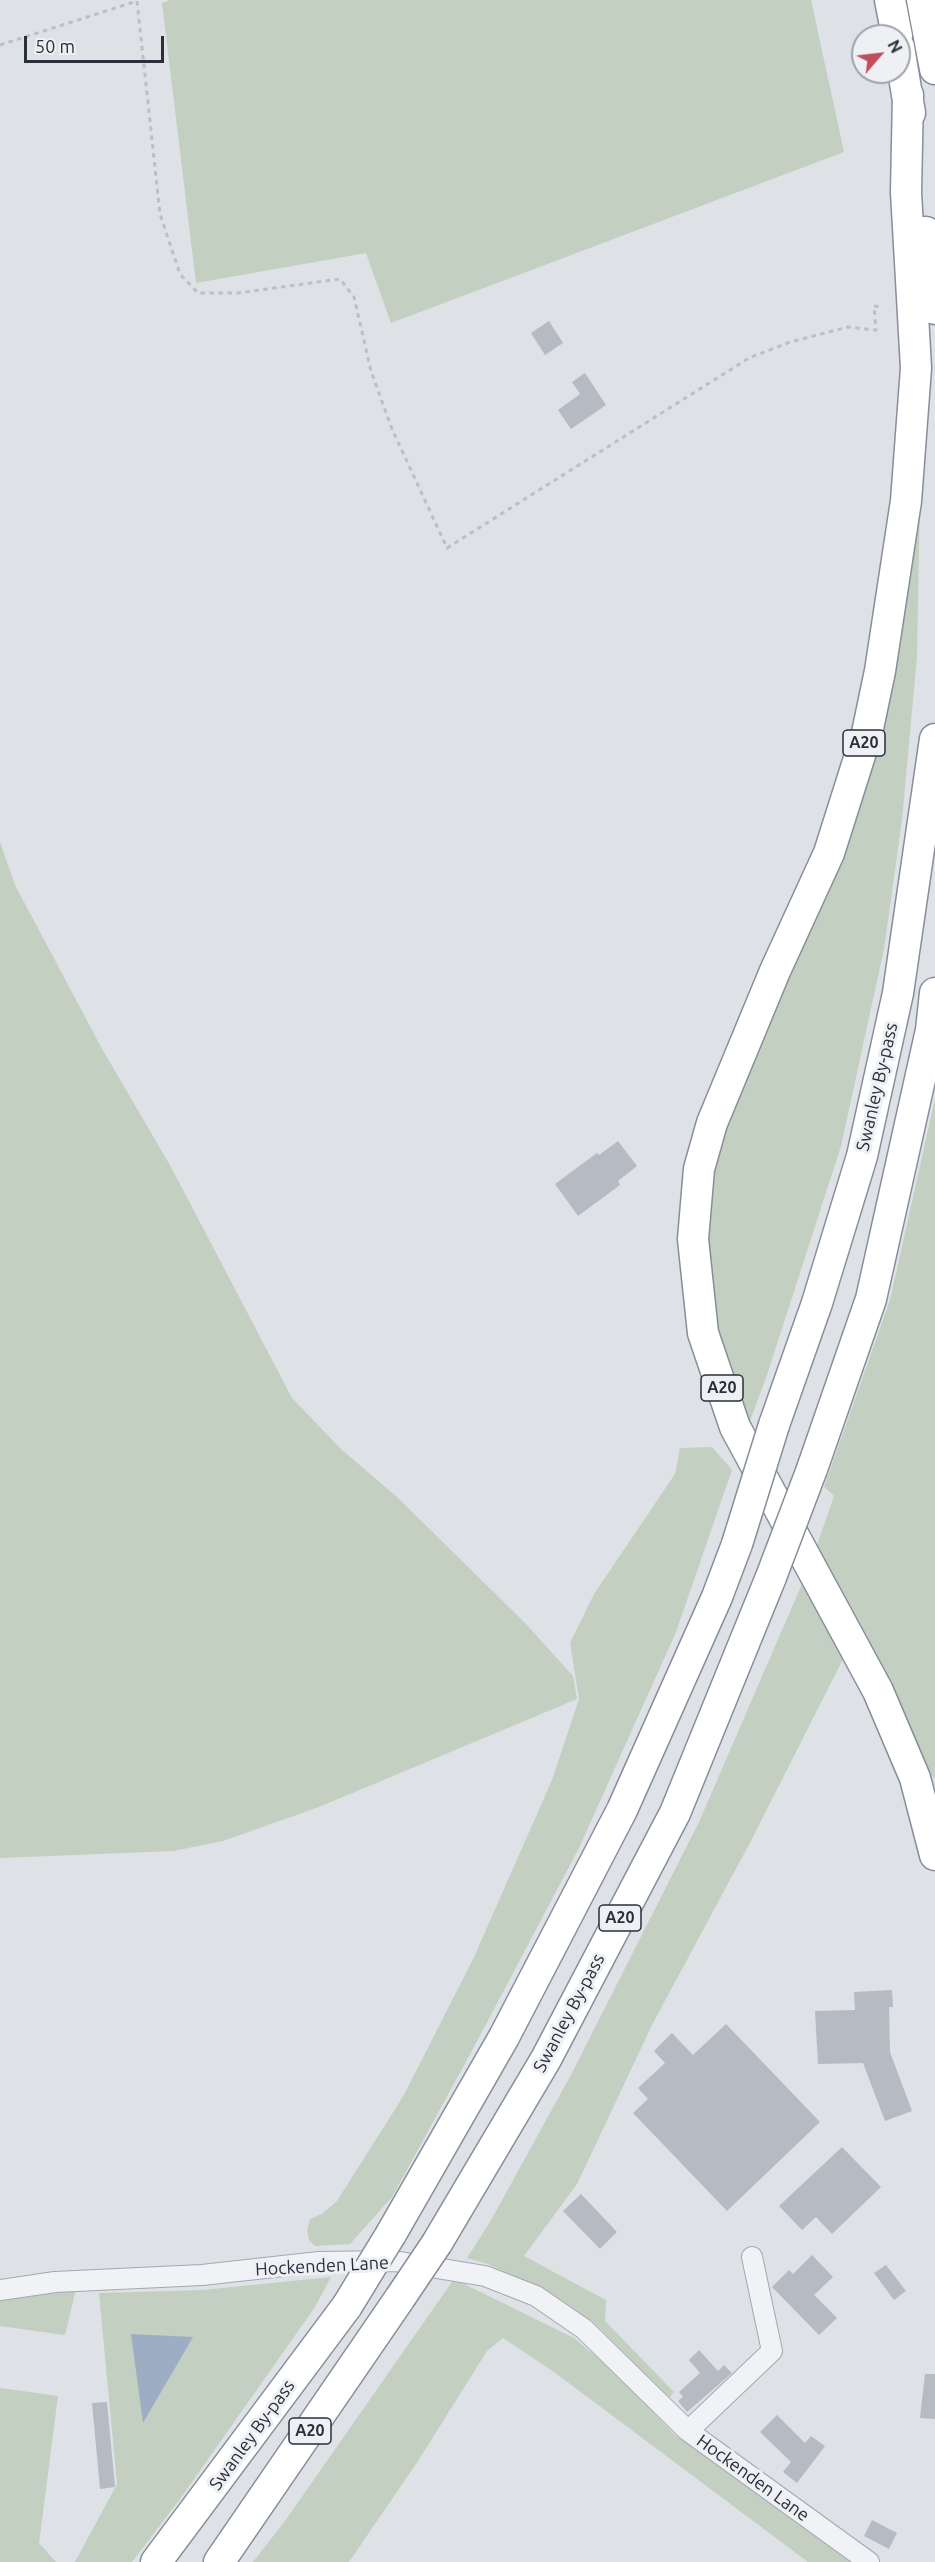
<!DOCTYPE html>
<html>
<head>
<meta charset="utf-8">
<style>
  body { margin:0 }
  #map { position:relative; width:935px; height:2562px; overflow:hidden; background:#dee1e6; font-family:Ubuntu,sans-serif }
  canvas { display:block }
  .north { position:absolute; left:851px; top:24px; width:60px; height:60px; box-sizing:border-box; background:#eef0f4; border:2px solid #9fa3aa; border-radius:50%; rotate:62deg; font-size:16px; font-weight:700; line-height:24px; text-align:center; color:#292f3b }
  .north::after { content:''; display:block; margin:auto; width:21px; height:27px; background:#bf505b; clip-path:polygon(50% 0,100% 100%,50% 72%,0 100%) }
  .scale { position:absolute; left:24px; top:36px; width:140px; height:27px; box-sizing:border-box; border:3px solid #292f3b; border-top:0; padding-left:8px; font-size:18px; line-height:21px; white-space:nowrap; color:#292f3b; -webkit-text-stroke:4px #eef0f4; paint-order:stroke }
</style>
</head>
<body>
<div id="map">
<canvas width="935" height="2562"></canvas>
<div class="north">N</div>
<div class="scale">50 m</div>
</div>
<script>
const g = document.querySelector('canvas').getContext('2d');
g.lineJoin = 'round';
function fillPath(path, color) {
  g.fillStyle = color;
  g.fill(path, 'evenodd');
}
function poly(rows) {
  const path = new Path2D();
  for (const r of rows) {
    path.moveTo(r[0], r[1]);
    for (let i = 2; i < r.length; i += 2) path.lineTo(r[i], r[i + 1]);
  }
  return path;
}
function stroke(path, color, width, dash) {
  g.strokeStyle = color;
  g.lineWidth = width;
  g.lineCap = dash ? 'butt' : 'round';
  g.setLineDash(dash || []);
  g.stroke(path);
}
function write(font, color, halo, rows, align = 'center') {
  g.font = font + ' Ubuntu,sans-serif';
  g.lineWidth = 6;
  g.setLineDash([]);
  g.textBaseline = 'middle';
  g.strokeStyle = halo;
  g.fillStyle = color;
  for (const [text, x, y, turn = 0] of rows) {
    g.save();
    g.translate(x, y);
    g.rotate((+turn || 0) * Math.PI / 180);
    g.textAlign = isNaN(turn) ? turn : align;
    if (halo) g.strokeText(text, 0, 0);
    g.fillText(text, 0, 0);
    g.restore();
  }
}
fillPath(poly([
  [170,0,811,0,844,152,391,323,366,253,196,283,162,3],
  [920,494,917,656,902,820,884,949,841,1146,766,1378,748,1426,714,1321,707,1234,717,1147,790,971],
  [0,842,15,885,101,1047,171,1167,292,1398,342,1450,397,1497,526,1624,573,1676,577,1699,319,1807,223,1841,173,1851,0,1858],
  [935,1099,935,1778,927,1773,815,1551,834,1496,824,1487,890,1300],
  [712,1447,732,1470,676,1632,579,1848,474,2047,392,2197,350,2244,315,2246,309,2240,307,2230,310,2219,322,2214,337,2201,404,2095,474,1957,552,1780,579,1699,570,1643,594,1594,675,1474,680,1448],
  [805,1577,846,1653,753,1837,653,2023,577,2184,524,2256,606,2300,605,2321,674,2392,669,2398,592,2321,538,2288,488,2264,467,2258,490,2222,572,2073,699,1822],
  [331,2277,315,2307,180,2499,132,2562,75,2562,117,2484,99,2293,203,2290],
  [454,2279,574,2338,617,2374,674,2434,851,2562,808,2562,554,2372,503,2338,487,2351,418,2461,349,2562,253,2562,285,2521],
  [76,2289,65,2335,0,2326,0,2299],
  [0,2388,58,2396,39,2543,56,2562,0,2562]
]), '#c3cfc0');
fillPath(poly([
  [131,2334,193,2337,143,2423]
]), '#9dadc3');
fillPath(poly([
  [549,321,563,343,545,355,531,333],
  [585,373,606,405,571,429,558,410,580,394,572,382],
  [618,1141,637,1166,618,1181,620,1185,578,1216,555,1184,597,1153,599,1155],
  [892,1990,893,2007,889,2007,890,2052,912,2111,885,2121,863,2063,818,2064,815,2011,855,2010,854,1992],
  [726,2024,820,2122,727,2211,633,2113,648,2099,638,2088,665,2063,654,2051,672,2033,693,2055],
  [842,2147,881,2187,832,2234,816,2217,802,2230,779,2206],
  [581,2194,617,2232,600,2249,563,2211],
  [812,2255,833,2277,814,2295,837,2318,819,2335,772,2287,789,2270,793,2274],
  [886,2265,906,2291,894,2300,874,2273],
  [699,2350,718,2371,724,2365,732,2373,687,2412,678,2401,683,2397,679,2392,700,2373,689,2360],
  [925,2374,935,2374,935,2419,920,2418],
  [107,2402,115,2487,100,2489,92,2403],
  [777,2415,805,2443,811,2436,825,2446,797,2483,783,2472,791,2462,760,2432],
  [872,2520,897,2533,889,2549,864,2536]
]), '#b6bac2');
const minor = poly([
  [0,2290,55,2282,202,2275,319,2262,394,2261,485,2276,536,2296,584,2329,688,2431,869,2562],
  [688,2431,772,2351,752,2257]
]);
const highway = poly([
  [890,0,897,36],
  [922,0,935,69],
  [899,47,910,113],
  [908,95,906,192,916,368,906,501,880,671,867,733,829,853,775,971,712,1123,699,1169,693,1239,703,1333,735,1427,878,1691,915,1778,935,1855],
  [926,232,935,309],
  [774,1425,817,1303,862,1156,898,993,935,739],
  [812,1469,871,1299,931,1030,935,993],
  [391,2234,504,2037,622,1810,717,1597,737,1544],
  [437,2243,546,2059,675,1813,771,1577],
  [156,2562,347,2306],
  [219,2562,400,2298]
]);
stroke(minor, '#a4a8af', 22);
stroke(highway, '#878e9b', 33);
stroke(poly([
  [0,45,137,1,160,214,180,274,198,293,238,293,340,279,354,297,371,371,392,429,447,548,749,358,790,342,848,327,876,330,874,306,882,307]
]), '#bdbfc5', 3, [4.5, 4.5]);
stroke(minor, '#f1f2f5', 20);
stroke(highway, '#fff', 30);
const highwayBridge = poly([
  [737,1544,774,1425],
  [771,1577,812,1469],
  [400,2298,437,2243],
  [347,2306,391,2234]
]);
stroke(highwayBridge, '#878e9b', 33, []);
stroke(highwayBridge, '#fff', 30);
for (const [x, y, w] of [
  [864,743,42],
  [722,1388,42],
  [620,1918,42],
  [310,2431,42]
]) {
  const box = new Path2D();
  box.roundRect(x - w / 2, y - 13, w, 26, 4.5);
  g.fillStyle = '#eef0f4';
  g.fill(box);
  stroke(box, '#292f3b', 1.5);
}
write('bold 16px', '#292f3b', null, [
  ["A20",864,743],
  ["A20",722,1388],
  ["A20",620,1918],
  ["A20",310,2431]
]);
write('18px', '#292f3b', '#eef0f4', [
  ["Swanley By-pass",877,1087,-77],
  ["Swanley By-pass",569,2013,-62],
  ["Hockenden Lane",322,2266,-3],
  ["Swanley By-pass",252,2435,-54],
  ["Hockenden Lane",753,2478,36]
]);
</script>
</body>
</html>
